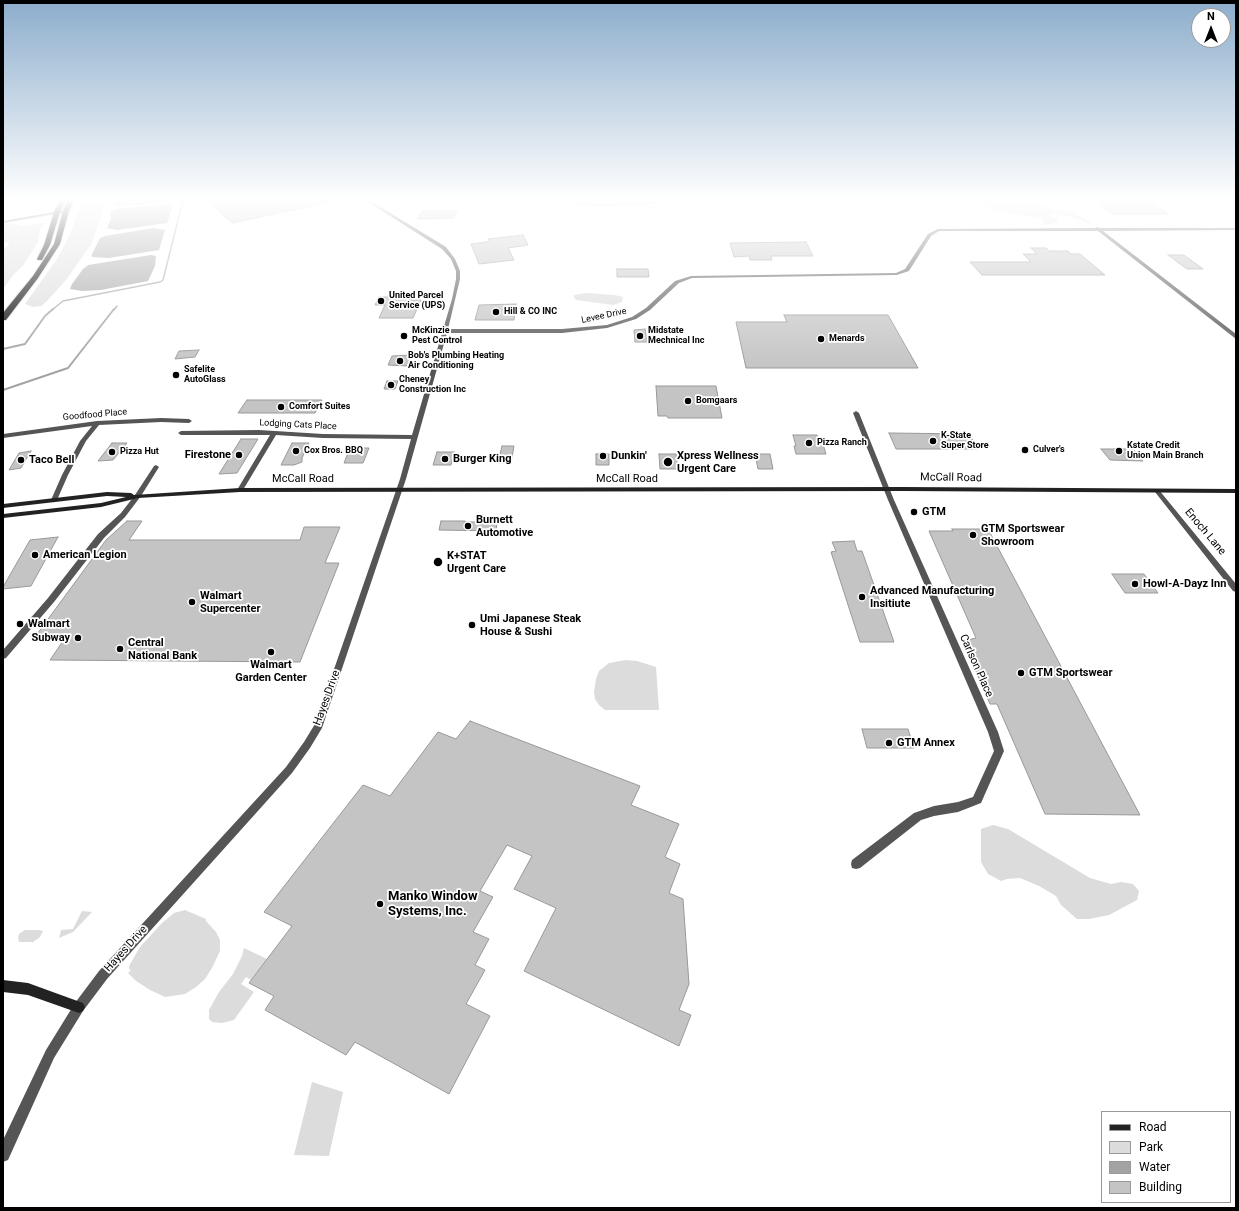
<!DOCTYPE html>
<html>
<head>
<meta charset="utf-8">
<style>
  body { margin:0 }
  #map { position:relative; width:1239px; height:1211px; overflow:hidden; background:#fff; font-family:Roboto,sans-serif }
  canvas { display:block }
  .frame { position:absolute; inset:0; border:4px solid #000; pointer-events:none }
  .legend { position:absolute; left:1101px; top:1111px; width:130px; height:92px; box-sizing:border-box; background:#fff; border:1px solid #999; margin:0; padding:5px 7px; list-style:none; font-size:12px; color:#000 }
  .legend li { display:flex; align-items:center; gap:8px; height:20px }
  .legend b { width:20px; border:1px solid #999 }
  .north { position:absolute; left:1191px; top:8px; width:40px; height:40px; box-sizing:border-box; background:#fff; border:1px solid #999; border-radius:50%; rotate:0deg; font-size:11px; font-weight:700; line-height:16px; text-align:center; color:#000 }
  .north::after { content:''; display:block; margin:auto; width:14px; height:18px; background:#000; clip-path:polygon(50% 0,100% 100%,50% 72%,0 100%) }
</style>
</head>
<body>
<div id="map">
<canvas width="1239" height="1211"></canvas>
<div class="frame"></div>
<ul class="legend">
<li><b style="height:5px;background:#222"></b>Road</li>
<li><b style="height:11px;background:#dcdcdc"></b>Park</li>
<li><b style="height:11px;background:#a3a3a3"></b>Water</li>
<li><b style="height:11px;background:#c4c4c4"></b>Building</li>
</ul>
<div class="north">N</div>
</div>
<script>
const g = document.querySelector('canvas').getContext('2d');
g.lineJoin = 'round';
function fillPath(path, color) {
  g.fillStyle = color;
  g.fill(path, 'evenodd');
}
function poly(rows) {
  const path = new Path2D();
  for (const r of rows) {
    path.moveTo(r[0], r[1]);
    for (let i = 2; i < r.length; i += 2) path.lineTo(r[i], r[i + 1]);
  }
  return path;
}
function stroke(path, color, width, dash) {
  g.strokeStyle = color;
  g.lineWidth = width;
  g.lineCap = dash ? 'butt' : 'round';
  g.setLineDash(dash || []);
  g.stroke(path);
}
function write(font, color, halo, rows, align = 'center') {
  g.font = font + ' Roboto,sans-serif';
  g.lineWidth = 3.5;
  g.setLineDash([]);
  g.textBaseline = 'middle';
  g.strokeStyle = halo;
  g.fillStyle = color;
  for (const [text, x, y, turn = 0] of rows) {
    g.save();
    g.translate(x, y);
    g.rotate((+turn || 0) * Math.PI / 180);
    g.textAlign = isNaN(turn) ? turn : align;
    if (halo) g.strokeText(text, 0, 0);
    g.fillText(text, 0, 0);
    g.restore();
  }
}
fillPath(poly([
  [83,200,108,200,105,205,92,243,66,280,46,302,41,306,33,307,25,304,57,259,70,234],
  [980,200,1022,200,1058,210,1072,212,1090,222,1089,224,1071,217,1053,214,1051,215,1059,222,1046,225,1043,224,1043,220,1039,218,995,211,986,207],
  [9,223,24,226,45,223,40,229,38,242,23,266,14,274,3,289,3,249,8,246,9,243,3,242,3,224],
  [586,293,615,295,623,297,622,302,613,305,576,300,574,298,574,295],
  [626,660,637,661,656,667,659,710,605,710,599,705,595,699,594,692,596,679,599,671,609,663],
  [993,825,1008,829,1090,878,1111,884,1121,882,1133,884,1139,891,1137,900,1109,915,1089,919,1077,919,1061,905,1056,896,1039,886,1020,878,1007,879,1001,881,988,874,981,862,981,829],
  [185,910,206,919,206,921,216,932,220,940,220,951,212,968,205,979,196,987,185,994,165,997,150,990,136,981,128,973,131,970,129,969,129,966,140,947,162,923,174,913],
  [82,911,92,912,73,932,59,938,61,930,73,929],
  [25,930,39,930,43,931,40,937,33,942,19,942,18,937,19,934],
  [244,948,267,959,251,980,246,977,241,984,254,992,234,1020,222,1023,212,1022,209,1019,209,1010,219,992,233,974,242,956],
  [312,1082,343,1092,329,1156,294,1155]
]), '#dcdcdc');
fillPath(poly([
  [114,200,175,200,164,203,119,206,113,203],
  [166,204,173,205,167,223,117,230,107,228,111,219,110,212,117,209],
  [154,228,165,230,159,250,109,258,92,257,92,254,100,238,105,236],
  [151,255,156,256,155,266,148,281,101,290,82,291,70,289,72,284,83,269,88,265]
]), '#a3a3a3');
stroke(poly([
  [531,200,597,205,645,204,675,200],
  [52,310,63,301,160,282,163,280,183,200],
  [114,310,117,306]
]), '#a3a3a3', 1.5);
stroke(poly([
  [3,349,25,344,45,316,53,309],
  [3,390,68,368,114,309]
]), '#a3a3a3', 2);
const building = poly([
  [223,200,326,200,326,203,232,223,210,203,223,200],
  [1095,200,1148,200,1168,214,1113,214,1095,200],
  [422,211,457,211,454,218,418,219,422,211],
  [523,235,528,245,508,248,514,260,479,264,471,244,487,242,489,241,488,239,523,235],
  [806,242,813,256,771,256,772,260,750,260,749,256,734,257,730,243,806,242],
  [1031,248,1046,248,1049,251,1068,251,1071,254,1080,254,1105,275,982,275,970,262,1031,262,1023,254,1037,254,1031,248],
  [1168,255,1184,255,1203,269,1187,269,1168,255],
  [617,269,648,269,649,277,617,277,617,269],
  [379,297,413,297,411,300,421,300,413,318,379,318,385,305,375,305,379,297],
  [516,304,514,320,475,320,479,305,516,304],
  [784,315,888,315,918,368,746,368,736,322,787,322,784,315],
  [645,329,647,342,635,342,634,330,645,329],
  [199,350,195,357,175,359,179,351,199,350],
  [411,355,408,366,388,365,392,356,411,355],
  [387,381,398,381,395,389,384,389,387,381],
  [656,386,716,386,722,418,668,418,667,416,658,416,656,386],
  [247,400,322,400,315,413,238,413,247,400],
  [889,433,969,434,978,449,896,449,889,433],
  [793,435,817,435,819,441,822,441,826,454,796,454,794,446,796,446,793,435],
  [241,439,258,439,237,473,219,474,241,439],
  [112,443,127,443,113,460,98,461,112,443],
  [292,443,309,443,302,458,302,462,294,465,281,465,292,443],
  [502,446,514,446,511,463,498,463,502,446],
  [350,448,369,448,363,463,344,463,350,448],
  [1101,449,1133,449,1143,461,1110,460,1101,449],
  [31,451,21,468,9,470,19,453,31,451],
  [437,452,455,452,451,465,433,465,437,452],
  [596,454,609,454,609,465,596,465,596,454],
  [659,454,676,454,678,469,660,469,659,454],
  [755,454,770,454,773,469,758,469,755,454],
  [127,521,142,521,129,540,300,540,304,527,340,527,325,563,339,563,300,662,50,660,63,641,32,641,106,540,127,521],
  [441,521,465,521,465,522,497,522,496,531,439,530,441,521],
  [952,529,988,529,1140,815,1045,814,997,704,990,704,963,641,976,638,929,531,953,531,952,529],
  [58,537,31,586,3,589,3,587,30,540,58,537],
  [854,541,857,551,862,551,894,642,860,642,831,552,836,551,832,542,854,541],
  [1112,574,1144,574,1158,593,1125,593,1112,574],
  [470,721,640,786,631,805,679,824,665,857,680,864,669,893,683,899,689,984,679,1010,691,1015,679,1046,524,971,556,908,514,889,532,856,507,845,480,891,493,897,473,932,489,939,475,965,485,970,466,1004,490,1016,449,1094,355,1042,346,1055,265,1010,274,996,249,983,292,926,264,912,363,785,390,796,438,732,456,739,470,721],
  [862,729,908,729,914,748,867,748,862,729]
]);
fillPath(building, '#c4c4c4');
stroke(building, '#999', 1);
const highway = poly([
  [60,200,66,200,60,212,50,245,42,260,38,260,37,259,44,245,54,212,60,200],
  [68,200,74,200,69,211,60,244,38,278,6,320,3,320,3,313,33,276,54,244,63,211,68,200]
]);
stroke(highway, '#dbdbdb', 2);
fillPath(poly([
  [365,200,369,200,446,247,455,259,460,271,460,279,448,329,562,329,607,325,632,317,646,308,675,281,691,276,896,273,905,269,928,234,938,229,1095,228,1097,227,1100,228,1236,228,1236,230,1103,231,1236,334,1236,339,1098,231,939,231,931,236,909,271,897,275,692,278,679,283,650,310,636,319,607,328,562,333,447,333,406,479,322,728,310,748,292,773,107,979,83,1011,54,1058,8,1160,3,1162,3,1140,46,1050,75,1003,99,971,286,767,304,742,315,724,400,479,411,439,323,438,276,435,243,490,240,492,237,490,270,435,181,435,178,433,181,431,259,430,323,434,412,435,452,299,456,279,456,271,451,259,442,249,365,200],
  [66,210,67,212,3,223,3,221,66,210],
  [856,411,859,413,894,500,998,732,1004,751,981,803,958,812,934,816,921,820,860,868,856,869,852,868,851,864,852,860,914,813,934,806,958,802,973,797,994,751,988,732,888,500,853,413,856,411],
  [161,418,189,419,192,421,189,423,161,422,99,425,86,441,68,475,57,500,54,502,51,500,62,475,80,441,92,426,3,438,3,434,97,421,161,418],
  [156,465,159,467,141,496,125,517,104,538,54,602,6,658,3,659,3,650,48,598,98,534,121,513,135,495,154,466,156,465],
  [1157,489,1159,490,1236,584,1236,592,1233,591,1155,492,1155,490,1157,489]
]), '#555');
fillPath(poly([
  [904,487,1236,489,1236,493,904,491,240,492,138,498,101,507,3,518,3,514,101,503,126,497,107,496,3,508,3,504,107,492,131,493,134,495,240,488,904,487],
  [3,980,28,983,83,1003,85,1007,83,1011,79,1013,28,995,3,992,3,980]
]), '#222');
fillPath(highway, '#000');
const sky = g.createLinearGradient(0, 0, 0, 369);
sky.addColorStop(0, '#8cadcc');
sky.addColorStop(0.54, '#fff');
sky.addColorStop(1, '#ffffff00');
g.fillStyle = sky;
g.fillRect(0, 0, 1239, 369);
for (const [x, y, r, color] of [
  [381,301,4,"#000"],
  [496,312,4,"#000"],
  [404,336,4,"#000"],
  [640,336,4,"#000"],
  [821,339,4,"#000"],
  [400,361,4,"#000"],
  [176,375,4,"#000"],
  [391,385,4,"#000"],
  [688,401,4,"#000"],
  [281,407,4,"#000"],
  [933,441,4,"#000"],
  [809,443,4,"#000"],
  [1025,450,4,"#000"],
  [296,451,4,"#000"],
  [1119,451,4,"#000"],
  [112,452,4,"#000"],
  [239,455,4,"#000"],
  [603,456,4,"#000"],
  [445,459,4,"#000"],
  [21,460,4,"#000"],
  [668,462,5,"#000"],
  [914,512,4,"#000"],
  [468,526,4,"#000"],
  [973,535,4,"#000"],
  [35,555,4,"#000"],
  [438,562,5,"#000"],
  [1135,584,4,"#000"],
  [862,597,4,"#000"],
  [192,602,4,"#000"],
  [20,624,4,"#000"],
  [472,625,4,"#000"],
  [78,638,4,"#000"],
  [120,649,4,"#000"],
  [271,652,4,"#000"],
  [1021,673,4,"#000"],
  [889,743,4,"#000"],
  [380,904,4,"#000"]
]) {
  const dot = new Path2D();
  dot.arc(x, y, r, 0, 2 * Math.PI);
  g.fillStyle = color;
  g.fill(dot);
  stroke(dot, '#fff', 1.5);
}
write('bold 9px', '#000', '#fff', [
  ["United Parcel",389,296],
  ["Service (UPS)",389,306],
  ["Hill & CO INC",504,312],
  ["McKinzie",412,331],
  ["Pest Control",412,341],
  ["Midstate",648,331],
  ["Mechnical Inc",648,341],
  ["Menards",829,339],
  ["Bob's Plumbing Heating",408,356],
  ["Air Conditioning",408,366],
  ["Safelite",184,370],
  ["AutoGlass",184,380],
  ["Cheney",399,380],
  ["Construction Inc",399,390],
  ["Bomgaars",696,401],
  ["Comfort Suites",289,407],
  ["K-State",941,436],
  ["Super Store",941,446],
  ["Pizza Ranch",817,443],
  ["Kstate Credit",1127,446],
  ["Union Main Branch",1127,456],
  ["Culver's",1033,450],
  ["Cox Bros. BBQ",304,451],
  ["Pizza Hut",120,452]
], 'left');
write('9px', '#000', '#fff', [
  ["Levee Drive",604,316,-12],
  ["Goodfood Place",95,415,-5],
  ["Lodging Cats Place",298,425,3]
]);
write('bold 11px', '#000', '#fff', [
  ["Firestone",231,455,"right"],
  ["Dunkin'",611,456],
  ["Xpress Wellness",677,456],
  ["Urgent Care",677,469],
  ["Burger King",453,459],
  ["Taco Bell",29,460],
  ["GTM",922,512],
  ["Burnett",476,520],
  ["Automotive",476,533],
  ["GTM Sportswear",981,529],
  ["Showroom",981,542],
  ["American Legion",43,555],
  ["K+STAT",447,556],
  ["Urgent Care",447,569],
  ["Howl-A-Dayz Inn",1143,584],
  ["Advanced Manufacturing",870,591],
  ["Insitiute",870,604],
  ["Walmart",200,596],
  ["Supercenter",200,609],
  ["Umi Japanese Steak",480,619],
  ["House & Sushi",480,632],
  ["Walmart",28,624],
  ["Subway",70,638,"right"],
  ["Central",128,643],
  ["National Bank",128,656],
  ["Walmart",271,665,"center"],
  ["Garden Center",271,678,"center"],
  ["GTM Sportswear",1029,673],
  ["GTM Annex",897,743]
], 'left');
write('11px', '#000', '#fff', [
  ["McCall Road",951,478,1],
  ["McCall Road",303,479],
  ["McCall Road",627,479],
  ["Enoch Lane",1205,532,50],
  ["Carlson Place",976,666,66],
  ["Hayes Drive",327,698,-70],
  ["Hayes Drive",126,949,-48]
]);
write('bold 13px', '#000', '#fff', [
  ["Manko Window",388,897],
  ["Systems, Inc.",388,912]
], 'left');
</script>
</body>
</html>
